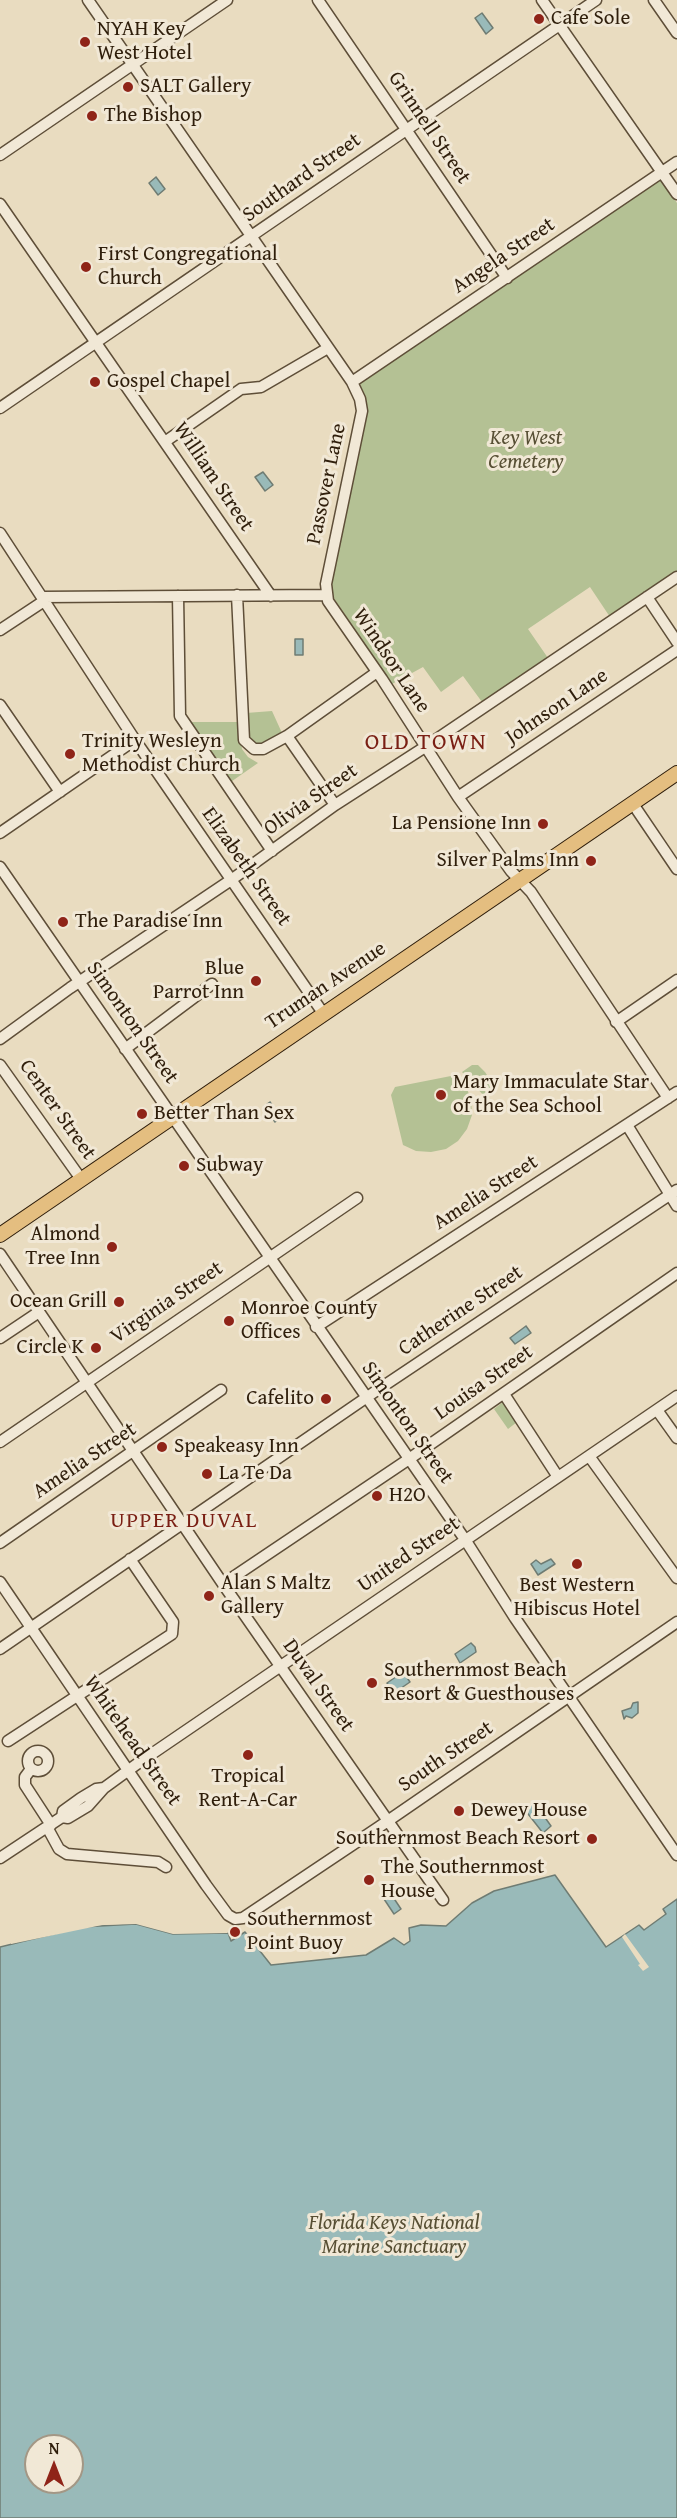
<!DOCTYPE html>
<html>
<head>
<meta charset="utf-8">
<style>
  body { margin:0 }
  #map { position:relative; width:677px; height:2518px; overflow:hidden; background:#e9dcc0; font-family:"Gentium Book Plus",serif }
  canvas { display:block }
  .north { position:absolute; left:24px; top:2434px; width:60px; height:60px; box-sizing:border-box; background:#f1e8d6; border:2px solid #a39785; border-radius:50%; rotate:0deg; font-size:16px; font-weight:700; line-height:24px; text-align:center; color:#2f1e0b }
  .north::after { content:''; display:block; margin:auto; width:21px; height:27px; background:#8f2418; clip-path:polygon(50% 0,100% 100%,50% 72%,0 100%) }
</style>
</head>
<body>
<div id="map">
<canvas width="677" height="2518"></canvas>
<div class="north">N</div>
</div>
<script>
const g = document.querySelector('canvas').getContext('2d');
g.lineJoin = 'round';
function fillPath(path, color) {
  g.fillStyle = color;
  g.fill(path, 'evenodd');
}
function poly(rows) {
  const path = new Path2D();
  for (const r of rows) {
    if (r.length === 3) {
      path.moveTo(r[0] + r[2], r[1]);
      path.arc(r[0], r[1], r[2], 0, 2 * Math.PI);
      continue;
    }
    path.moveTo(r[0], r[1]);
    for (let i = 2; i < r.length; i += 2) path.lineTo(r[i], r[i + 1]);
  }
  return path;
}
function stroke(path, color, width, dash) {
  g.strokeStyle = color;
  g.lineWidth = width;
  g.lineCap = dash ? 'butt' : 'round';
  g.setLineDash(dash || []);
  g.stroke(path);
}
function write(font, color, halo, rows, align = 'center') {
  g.font = font + ' "Gentium Book Plus",serif';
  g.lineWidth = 6;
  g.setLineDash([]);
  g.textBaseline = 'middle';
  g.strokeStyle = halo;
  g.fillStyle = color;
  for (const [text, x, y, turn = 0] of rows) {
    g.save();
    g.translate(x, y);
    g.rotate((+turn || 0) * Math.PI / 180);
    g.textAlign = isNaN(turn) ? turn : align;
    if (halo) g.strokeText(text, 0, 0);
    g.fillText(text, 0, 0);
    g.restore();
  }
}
fillPath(poly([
  [660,178,677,203,677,571,610,617,590,587,528,629,548,658,482,702,463,676,441,692,423,667,392,684,333,597,331,587,366,398,360,385,362,381],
  [272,711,282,733,256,746,248,740,246,713],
  [186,722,238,722,242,749,248,757,258,763,225,786],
  [472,1065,478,1065,485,1072,496,1089,485,1097,462,1072],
  [456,1075,466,1086,471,1100,472,1115,467,1129,458,1141,446,1149,431,1152,416,1151,403,1145,391,1095,395,1087],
  [503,1402,517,1422,508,1429,494,1409]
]), '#b4c194');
const water = poly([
  [482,13,493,28,486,34,475,18,482,13],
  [156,177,165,189,158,195,149,183,156,177],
  [263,472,273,485,265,491,255,477,263,472],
  [295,639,303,639,303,655,295,655,295,639],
  [270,1102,281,1118,275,1122,264,1106,270,1102],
  [526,1326,531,1333,515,1344,510,1338,526,1326],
  [551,1559,555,1564,538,1575,531,1564,536,1560,541,1564,551,1559],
  [471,1643,475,1647,476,1652,460,1663,455,1654,471,1643],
  [403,1672,410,1682,394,1693,387,1683,403,1672],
  [638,1702,638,1713,632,1718,626,1716,624,1719,622,1711,631,1708,633,1703,638,1702],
  [534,1802,551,1826,543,1833,525,1810,534,1802],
  [555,1875,606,1947,639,1925,644,1930,666,1914,663,1909,677,1899,677,2518,0,2518,0,1947,82,1927,136,1924,173,1934,228,1933,231,1941,245,1932,271,1965,366,1955,394,1938,404,1945,410,1941,409,1928,421,1925,446,1926,472,1903,494,1891,555,1875],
  [36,2446,72,2446,72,2482,36,2482,36,2446],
  [391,1894,401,1909,394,1914,384,1899,391,1894]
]);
fillPath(water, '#99bab9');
stroke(water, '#6f7c73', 1.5);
fillPath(poly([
  [136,1921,173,1931,226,1930,228,1933,173,1934,136,1924,102,1925,11,1944,11,1941,81,1924],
  [625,1934,649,1967,643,1971,638,1965,640,1964,622,1937]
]), '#e9dcc0');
const minor = poly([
  [88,0,352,382,360,399,362,411,326,584,328,601,382,679,458,797,511,871,531,892,668,1098],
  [318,0,507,278],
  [542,0,677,194],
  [654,0,677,33],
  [0,155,227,0],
  [0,204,271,596],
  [352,382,677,162],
  [0,408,596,0],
  [166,441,241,389,261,387,328,348],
  [0,533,135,740,323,1013],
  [237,595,244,740,254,749,263,749,287,736,377,672],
  [178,596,180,716,272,851],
  [43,597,325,595],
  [647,597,677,642],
  [0,630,44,601],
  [0,705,60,792],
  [287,736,335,805],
  [458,797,677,650],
  [633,804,677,869],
  [0,833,135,740],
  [0,867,466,1541,515,1618,677,1855],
  [616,1022,677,980],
  [0,1039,70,988,231,880,335,805,425,747,677,577],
  [125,1049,212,984],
  [0,1065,81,1179],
  [627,1125,677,1206],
  [0,1254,223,1584,443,1900],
  [316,1327,677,1092],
  [0,1338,39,1312],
  [504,1394,558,1477],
  [657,1410,677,1438],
  [0,1442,357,1198],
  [589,1456,677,1578],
  [0,1543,221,1390],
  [0,1582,206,1885,228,1915,235,1919,243,1918,379,1827,677,1622],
  [223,1584,409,1459,677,1273],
  [0,1649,373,1393,677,1190],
  [8,1741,172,1634,173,1622,130,1559],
  [38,1761,10],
  [31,1769,25,1777,25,1785,51,1825],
  [62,1817,63,1811,81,1798,96,1789,104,1788],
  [47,1827,59,1849,67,1854,158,1862,166,1867],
  [0,1858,62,1817,68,1818,88,1806,104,1788,137,1764,677,1396]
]);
const major = poly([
  [0,1235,677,773]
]);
stroke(minor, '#5e4e38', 13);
stroke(major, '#2f1e0b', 16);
stroke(minor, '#f1e8d6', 10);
stroke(major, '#e4be80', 14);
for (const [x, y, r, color] of [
  [539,19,6,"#8f2418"],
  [85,42,6,"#8f2418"],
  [128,87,6,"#8f2418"],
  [92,116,6,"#8f2418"],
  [86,267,6,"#8f2418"],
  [95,382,6,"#8f2418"],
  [70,754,6,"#8f2418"],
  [543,824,6,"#8f2418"],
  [591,861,6,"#8f2418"],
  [63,922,6,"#8f2418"],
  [256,981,6,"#8f2418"],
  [441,1095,6,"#8f2418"],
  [142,1114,6,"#8f2418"],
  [184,1166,6,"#8f2418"],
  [112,1247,6,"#8f2418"],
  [119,1302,6,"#8f2418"],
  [229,1321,6,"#8f2418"],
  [96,1348,6,"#8f2418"],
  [326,1399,6,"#8f2418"],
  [162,1447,6,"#8f2418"],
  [207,1474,6,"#8f2418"],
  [377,1496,6,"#8f2418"],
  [577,1564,6,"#8f2418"],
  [209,1596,6,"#8f2418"],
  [372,1683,6,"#8f2418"],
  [248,1755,6,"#8f2418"],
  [459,1811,6,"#8f2418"],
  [592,1839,6,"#8f2418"],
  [369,1880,6,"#8f2418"],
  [235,1932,6,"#8f2418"]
]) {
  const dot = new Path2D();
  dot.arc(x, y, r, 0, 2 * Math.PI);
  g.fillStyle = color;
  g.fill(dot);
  stroke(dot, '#f1e8d6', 2);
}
write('21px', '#2f1e0b', '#f1e8d6', [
  ["Cafe Sole",551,19],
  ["NYAH Key",97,30],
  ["West Hotel",97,54],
  ["SALT Gallery",140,87],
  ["The Bishop",104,116],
  ["First Congregational",98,255],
  ["Church",98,279],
  ["Gospel Chapel",107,382],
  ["Trinity Wesleyn",82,742],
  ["Methodist Church",82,766],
  ["La Pensione Inn",531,824,"right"],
  ["Silver Palms Inn",579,861,"right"],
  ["The Paradise Inn",75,922],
  ["Blue",244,969,"right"],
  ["Parrot Inn",244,993,"right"],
  ["Mary Immaculate Star",453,1083],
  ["of the Sea School",453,1107],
  ["Better Than Sex",154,1114],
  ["Subway",196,1166],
  ["Almond",100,1235,"right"],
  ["Tree Inn",100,1259,"right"],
  ["Ocean Grill",107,1302,"right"],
  ["Monroe County",241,1309],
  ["Offices",241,1333],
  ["Circle K",84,1348,"right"],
  ["Cafelito",314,1399,"right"],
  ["Speakeasy Inn",174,1447],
  ["La Te Da",219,1474],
  ["H2O",389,1496],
  ["Alan S Maltz",221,1584],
  ["Gallery",221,1608],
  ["Best Western",577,1586,"center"],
  ["Hibiscus Hotel",577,1610,"center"],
  ["Southernmost Beach",384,1671],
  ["Resort & Guesthouses",384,1695],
  ["Tropical",248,1777,"center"],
  ["Rent-A-Car",248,1801,"center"],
  ["Dewey House",471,1811],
  ["Southernmost Beach Resort",580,1839,"right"],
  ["The Southernmost",381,1868],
  ["House",381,1892],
  ["Southernmost",247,1920],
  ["Point Buoy",247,1944]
], 'left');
write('21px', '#2f1e0b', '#f1e8d6', [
  ["Grinnell Street",429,128,56],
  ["Southard Street",302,178,-35],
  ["Angela Street",504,256,-34],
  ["William Street",213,477,56],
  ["Passover Lane",327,484,-78],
  ["Windsor Lane",391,661,56],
  ["Johnson Lane",557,707,-34],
  ["Olivia Street",311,800,-35],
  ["Elizabeth Street",246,867,55],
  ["Truman Avenue",326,986,-34],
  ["Simonton Street",132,1023,55],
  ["Center Street",57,1110,55],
  ["Amelia Street",486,1193,-33],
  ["Virginia Street",167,1303,-34],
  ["Catherine Street",461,1311,-34],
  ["Louisa Street",484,1383,-35],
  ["Simonton Street",407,1423,55],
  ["Amelia Street",85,1461,-34],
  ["United Street",409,1555,-34],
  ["Duval Street",318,1686,55],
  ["Whitehead Street",132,1741,55],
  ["South Street",446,1757,-34]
]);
write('italic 21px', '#574f34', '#f1e8d6', [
  ["Key West",526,439],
  ["Cemetery",526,463],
  ["Florida Keys National",394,2224],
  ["Marine Sanctuary",394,2248]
]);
g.letterSpacing = '1.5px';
write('22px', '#7a1f14', '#f1e8d6', [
  ["UPPER DUVAL",184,1521]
]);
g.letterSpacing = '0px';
g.letterSpacing = '1.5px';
write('24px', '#7a1f14', '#f1e8d6', [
  ["OLD TOWN",426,743]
]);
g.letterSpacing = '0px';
</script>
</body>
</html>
